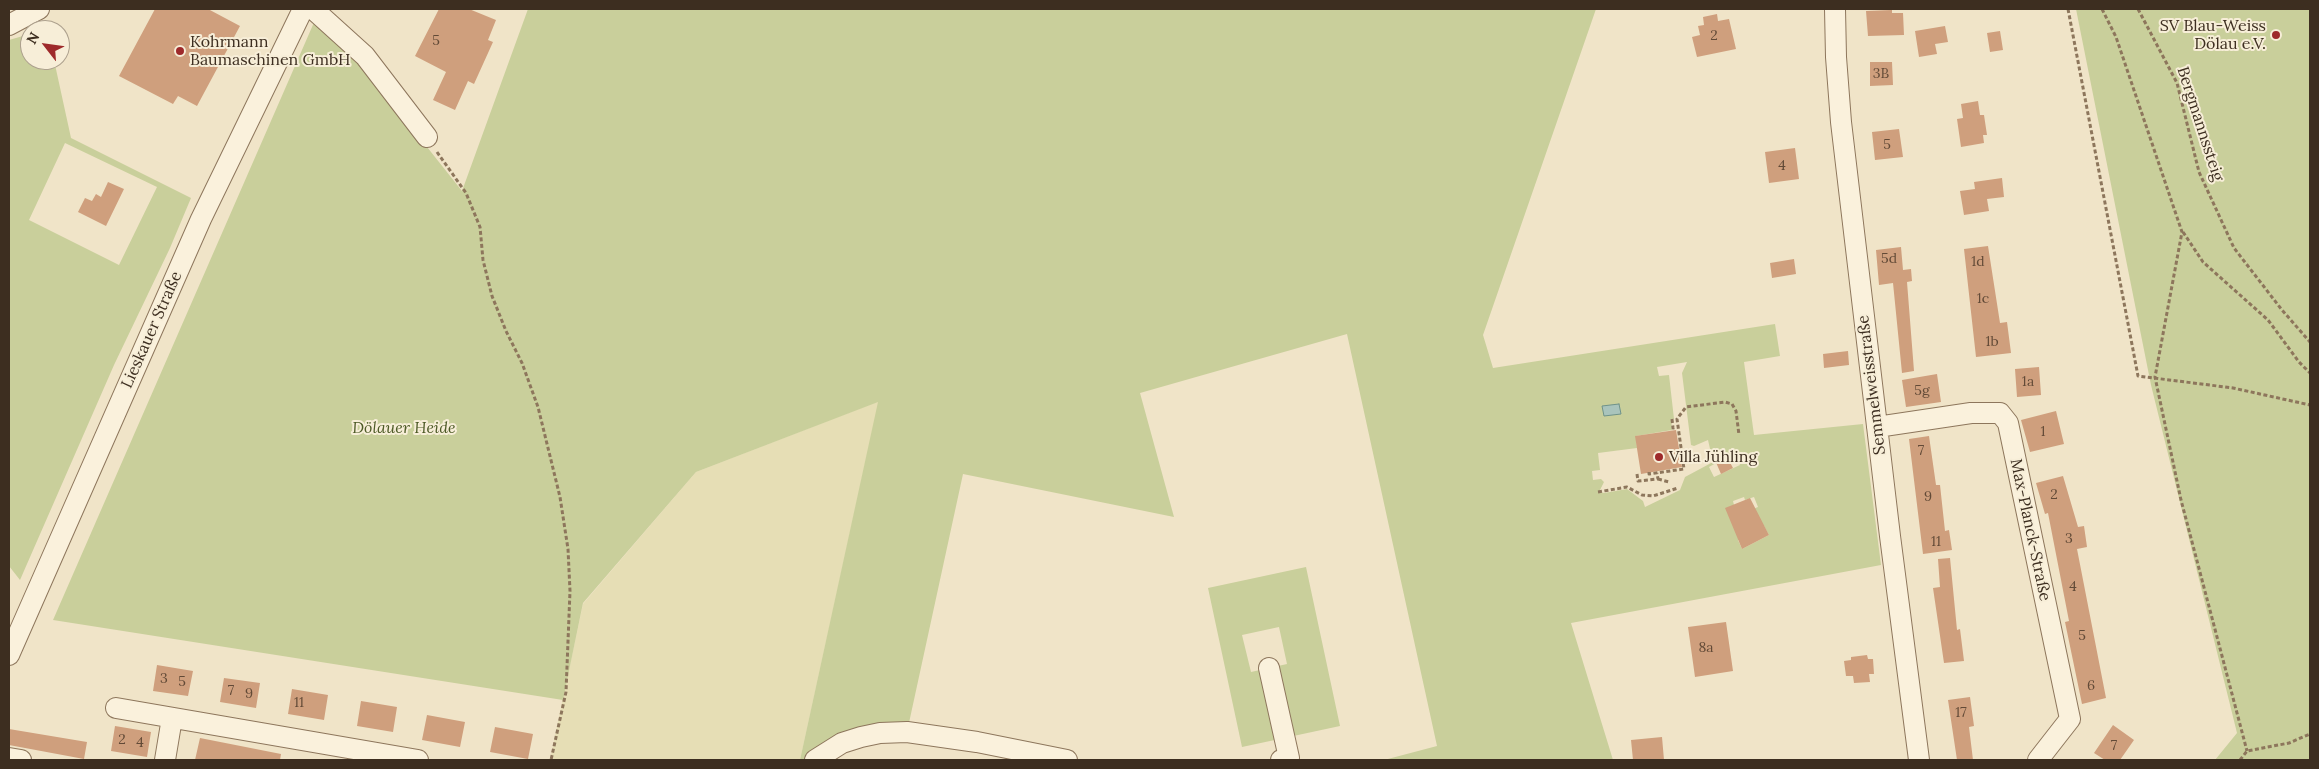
<!DOCTYPE html>
<html>
<head>
<meta charset="utf-8">
<style>
  body { margin:0 }
  #map { position:relative; width:2319px; height:769px; overflow:hidden; background:#f0e4c8; font-family:Lora,serif }
  canvas { display:block }
  .frame { position:absolute; inset:0; border:10px solid #3d2e20; pointer-events:none }
  .north { position:absolute; left:20px; top:20px; width:50px; height:50px; box-sizing:border-box; background:#f7eed8; border:1px solid #ada18e; border-radius:50%; rotate:300deg; font-size:14px; font-weight:700; line-height:20px; text-align:center; color:#3d2e20 }
  .north::after { content:''; display:block; margin:auto; width:18px; height:22px; background:#9e2a2b; clip-path:polygon(50% 0,100% 100%,50% 72%,0 100%) }
</style>
</head>
<body>
<div id="map">
<canvas width="2319" height="769"></canvas>
<div class="frame"></div>
<div class="north">N</div>
</div>
<script>
const g = document.querySelector('canvas').getContext('2d');
g.lineJoin = 'round';
function fillPath(path, color) {
  g.fillStyle = color;
  g.fill(path, 'evenodd');
}
function poly(rows) {
  const path = new Path2D();
  for (const r of rows) {
    path.moveTo(r[0], r[1]);
    for (let i = 2; i < r.length; i += 2) path.lineTo(r[i], r[i + 1]);
  }
  return path;
}
function stroke(path, color, width, dash) {
  g.strokeStyle = color;
  g.lineWidth = width;
  g.lineCap = dash ? 'butt' : 'round';
  g.setLineDash(dash || []);
  g.stroke(path);
}
function write(font, color, halo, rows, align = 'center') {
  g.font = font + ' Lora,serif';
  g.lineWidth = 4;
  g.setLineDash([]);
  g.textBaseline = 'middle';
  g.strokeStyle = halo;
  g.fillStyle = color;
  for (const [text, x, y, turn = 0] of rows) {
    g.save();
    g.translate(x, y);
    g.rotate((+turn || 0) * Math.PI / 180);
    g.textAlign = isNaN(turn) ? turn : align;
    if (halo) g.strokeText(text, 0, 0);
    g.fillText(text, 0, 0);
    g.restore();
  }
}
fillPath(poly([
  [879,401,800,760,550,760,583,604,696,472]
]), '#e6deb5');
fillPath(poly([
  [528,9,1596,9,1483,335,1493,368,1775,324,1780,356,1744,362,1754,435,1863,424,1881,565,1571,623,1613,760,1384,760,1437,746,1347,334,1140,393,1174,517,963,474,907,732,815,760,800,760,878,402,696,472,583,603,563,700,53,620,319,11,462,191],
  [1687,362,1682,373,1691,445,1694,446,1708,440,1713,462,1685,477,1680,490,1645,507,1643,501,1627,489,1604,493,1599,492,1604,482,1601,479,1593,480,1592,471,1600,470,1598,453,1637,448,1636,436,1672,430,1671,419,1674,419,1669,375,1659,376,1657,367],
  [1726,455,1728,458,1735,455,1740,465,1714,477,1709,467,1716,463,1715,460],
  [1744,497,1745,500,1754,497,1758,507,1729,518,1734,505,1733,501],
  [1764,526,1769,535,1742,549,1738,540],
  [2076,9,2310,9,2310,760,2215,760,2237,733,2151,385],
  [30,34,30,60,54,60,71,138,191,198,170,248,114,365,20,580,9,566,9,40],
  [65,143,157,187,119,265,29,220],
  [1306,567,1340,726,1242,747,1208,588],
  [1279,627,1287,664,1251,672,1242,635]
]), '#c9cf9b');
const water = poly([
  [1619,404,1621,414,1604,416,1602,406,1619,404]
]);
fillPath(water, '#a9c4bc');
stroke(water, '#6f938a', 1);
fillPath(poly([
  [155,9,208,9,240,26,197,106,178,96,173,104,119,76],
  [439,9,469,9,496,20,488,40,493,42,474,84,468,81,455,110,433,100,446,72,415,56],
  [1892,10,1892,13,1903,13,1904,35,1868,36,1866,11],
  [1717,14,1718,21,1729,19,1736,49,1697,57,1692,37,1700,35,1698,26,1704,25,1703,17],
  [1945,26,1948,42,1935,44,1937,54,1919,57,1915,31],
  [2000,31,2003,50,1990,52,1987,33],
  [1870,62,1892,62,1893,85,1870,86],
  [1978,101,1980,115,1984,115,1987,135,1983,135,1984,143,1961,147,1957,119,1963,118,1961,104],
  [1899,129,1903,157,1875,160,1872,132],
  [1795,148,1799,179,1769,183,1765,152],
  [2002,178,2004,197,1987,199,1989,211,1964,215,1960,191,1975,189,1974,182],
  [108,182,124,189,106,226,78,212,85,198,92,201,96,194,101,197],
  [1988,246,2000,323,2007,322,2011,353,1976,357,1964,249],
  [1901,247,1903,270,1911,269,1912,281,1907,282,1914,371,1902,373,1893,283,1879,285,1876,250],
  [1794,259,1796,274,1772,278,1770,263],
  [1848,351,1849,365,1824,368,1823,354],
  [2039,367,2041,395,2017,397,2015,369],
  [1937,374,1941,402,1906,407,1902,380],
  [2056,411,2064,444,2030,452,2021,420],
  [1676,430,1682,467,1641,474,1635,436],
  [1929,436,1936,485,1940,485,1945,531,1949,530,1952,550,1923,554,1909,439],
  [1726,455,1733,468,1721,474,1715,460],
  [2063,476,2078,527,2084,526,2087,547,2077,549,2106,698,2082,704,2065,622,2069,621,2048,513,2045,514,2036,483],
  [1750,498,1769,535,1742,549,1725,508],
  [1950,558,1957,630,1960,629,1964,661,1944,663,1933,588,1940,587,1938,559],
  [1726,622,1733,671,1695,677,1688,627],
  [1867,655,1868,659,1873,659,1874,674,1869,674,1870,682,1854,683,1853,676,1846,676,1844,661,1851,660,1851,657],
  [157,665,193,671,188,696,153,691],
  [224,678,260,683,256,708,220,702],
  [292,689,328,695,324,720,288,714],
  [1970,697,1974,726,1969,727,1973,760,1957,760,1948,700],
  [361,701,397,707,393,732,357,726],
  [427,715,465,722,460,747,422,740],
  [2113,725,2134,740,2120,760,2105,760,2094,753],
  [115,726,151,732,147,757,111,751],
  [495,727,533,734,528,759,490,752],
  [9,729,87,742,84,759,9,745],
  [1662,737,1664,760,1633,760,1631,740],
  [200,738,281,754,280,760,195,760]
]), '#cf9f7d');
const minor = poly([
  [313,9,365,56,427,137],
  [1835,9,1836,57,1841,122,1890,536,1919,760],
  [9,25,39,9],
  [1877,427,1971,413,2000,413,2008,423,2070,719,2038,760],
  [9,655,201,219,303,9],
  [1269,668,1289,758,1281,760],
  [116,708,418,760],
  [9,758,21,760],
  [165,760,172,718],
  [815,760,842,743,861,737,880,733,907,732,977,742,1067,760]
]);
stroke(minor, '#8d765c', 22);
stroke(poly([
  [2068,9,2138,376,2233,388,2310,405],
  [2102,9,2116,37,2182,232,2155,377,2181,500,2247,751],
  [2138,9,2177,83,2199,172,2234,248,2282,310,2310,342],
  [437,152,466,193,480,227,483,260,492,296,506,331,522,363,538,407,560,497,568,549,570,591,566,692,551,760],
  [2183,232,2203,262,2268,320,2299,362,2310,373],
  [1672,419,1673,428,1678,427],
  [1649,472,1649,474,1684,469,1677,419,1686,407,1725,402,1732,404,1736,411,1739,435],
  [1637,474,1638,481,1658,479,1657,473],
  [1658,479,1669,482],
  [1598,492,1627,487,1642,495,1653,496,1678,488],
  [2240,760,2247,751,2289,743,2310,734]
]), '#8d765c', 3, [4, 2.5]);
stroke(minor, '#faf1dc', 20);
for (const [x, y, r, color] of [
  [2276,35,5,"#9e2a2b"],
  [180,51,5,"#9e2a2b"],
  [1659,457,5,"#9e2a2b"]
]) {
  const dot = new Path2D();
  dot.arc(x, y, r, 0, 2 * Math.PI);
  g.fillStyle = color;
  g.fill(dot);
  stroke(dot, '#f7eed8', 2);
}
write('14px', '#624a37', null, [
  ["2",1714,36],
  ["5",436,41],
  ["3B",1881,74],
  ["5",1887,145],
  ["4",1782,166],
  ["5d",1889,259],
  ["1d",1978,262],
  ["1c",1983,299],
  ["1b",1992,342],
  ["1a",2028,382],
  ["5g",1922,391],
  ["1",2043,432],
  ["7",1921,451],
  ["2",2054,495],
  ["9",1928,497],
  ["3",2069,539],
  ["11",1936,542],
  ["4",2073,587],
  ["5",2082,636],
  ["8a",1706,648],
  ["3",164,679],
  ["5",182,682],
  ["6",2091,686],
  ["7",231,691],
  ["9",249,694],
  ["11",299,703],
  ["17",1961,713],
  ["2",122,740],
  ["4",140,743],
  ["7",2114,746]
]);
write('16px', '#3d2e20', '#f7eed8', [
  ["SV Blau-Weiss",2266,26,"right"],
  ["Dölau e.V.",2266,44,"right"],
  ["Kohrmann",190,42],
  ["Baumaschinen GmbH",190,60],
  ["Villa Jühling",1669,457]
], 'left');
write('16px', '#3d2e20', '#f7eed8', [
  ["Bergmannssteig",2200,124,72],
  ["Lieskauer Straße",152,330,-66],
  ["Semmelweisstraße",1872,385,-97],
  ["Max-Planck-Straße",2030,530,78]
]);
write('italic 16px', '#4d5a26', '#f7eed8', [
  ["Dölauer Heide",404,428]
]);
</script>
</body>
</html>
